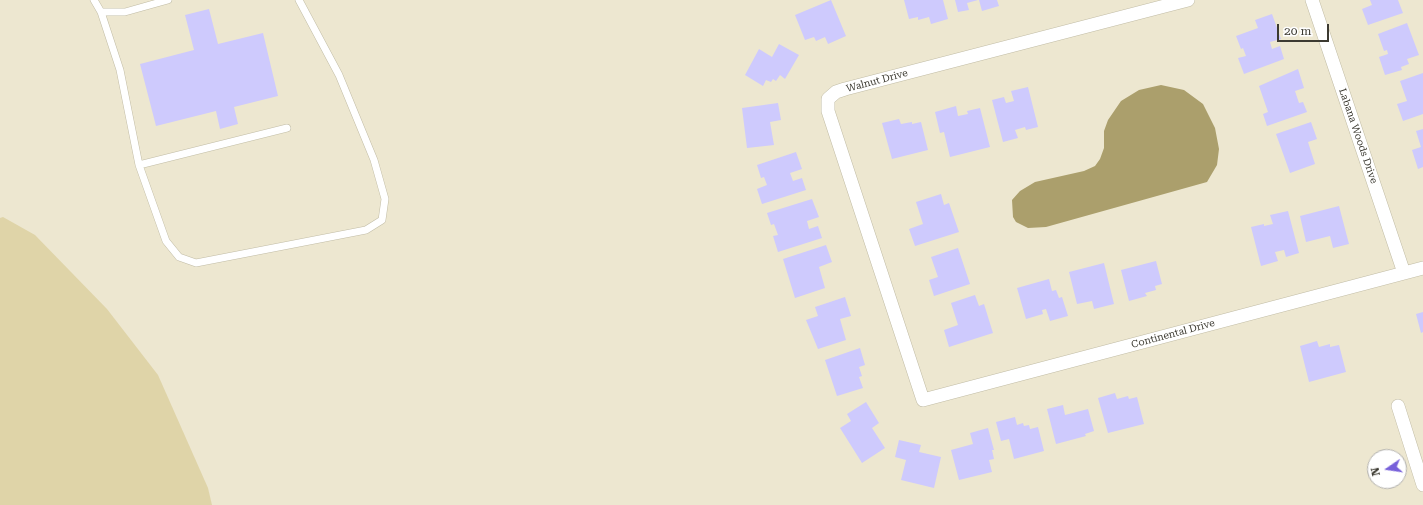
<!DOCTYPE html>
<html>
<head>
<meta charset="utf-8">
<style>
  body { margin:0 }
  #map { position:relative; width:1423px; height:505px; overflow:hidden; background:#ede7d0; font-family:"Roboto Serif",serif }
  canvas { display:block }
  .north { position:absolute; left:1367px; top:449px; width:40px; height:40px; box-sizing:border-box; background:#fff; border:1px solid #b1b0ad; border-radius:50%; rotate:257deg; font-size:11px; font-weight:700; line-height:16px; text-align:center; color:#3c3a31 }
  .north::after { content:''; display:block; margin:auto; width:14px; height:18px; background:#7760da; clip-path:polygon(50% 0,100% 100%,50% 72%,0 100%) }
  .scale { position:absolute; left:1277px; top:24px; width:52px; height:18px; box-sizing:border-box; border:2px solid #3c3a31; border-top:0; padding-left:5px; font-size:12px; line-height:14px; white-space:nowrap; color:#3c3a31; -webkit-text-stroke:3px #fff; paint-order:stroke }
</style>
</head>
<body>
<div id="map">
<canvas width="1423" height="505"></canvas>
<div class="north">N</div>
<div class="scale">20 m</div>
</div>
<script>
const g = document.querySelector('canvas').getContext('2d');
g.lineJoin = 'round';
function fillPath(path, color) {
  g.fillStyle = color;
  g.fill(path, 'evenodd');
}
function poly(rows) {
  const path = new Path2D();
  for (const r of rows) {
    path.moveTo(r[0], r[1]);
    for (let i = 2; i < r.length; i += 2) path.lineTo(r[i], r[i + 1]);
  }
  return path;
}
function stroke(path, color, width, dash) {
  g.strokeStyle = color;
  g.lineWidth = width;
  g.lineCap = dash ? 'butt' : 'round';
  g.setLineDash(dash || []);
  g.stroke(path);
}
function write(font, color, halo, rows, align = 'center') {
  g.font = font + ' "Roboto Serif",serif';
  g.lineWidth = 3;
  g.setLineDash([]);
  g.textBaseline = 'middle';
  g.strokeStyle = halo;
  g.fillStyle = color;
  for (const [text, x, y, turn = 0] of rows) {
    g.save();
    g.translate(x, y);
    g.rotate((+turn || 0) * Math.PI / 180);
    g.textAlign = isNaN(turn) ? turn : align;
    if (halo) g.strokeText(text, 0, 0);
    g.fillText(text, 0, 0);
    g.restore();
  }
}
fillPath(poly([
  [3,217,35,235,107,309,158,375,208,488,212,505,0,505,0,218]
]), '#dfd4a8');
fillPath(poly([
  [1161,85,1184,90,1203,104,1215,128,1219,149,1217,165,1207,182,1046,227,1028,228,1016,222,1013,217,1012,200,1020,191,1035,182,1084,171,1095,166,1100,159,1104,148,1104,131,1108,120,1121,101,1139,90]
]), '#ab9f6c');
fillPath(poly([
  [831,0,846,36,828,44,825,37,816,41,814,37,805,40,795,15],
  [904,0,943,0,948,19,931,24,929,17,918,20,918,17,909,19],
  [955,0,978,0,967,3,969,10,958,12],
  [979,0,997,0,999,6,982,11],
  [1370,0,1398,0,1403,13,1368,25,1362,9,1372,5],
  [209,9,218,44,263,33,278,96,234,107,238,124,220,129,216,111,156,126,140,64,194,50,185,15],
  [1272,14,1281,39,1270,42,1272,49,1280,46,1284,59,1244,74,1238,58,1246,56,1243,48,1241,49,1236,36,1258,28,1255,20],
  [1407,23,1419,55,1407,59,1409,64,1401,67,1402,70,1385,75,1379,57,1388,54,1387,50,1384,51,1378,34],
  [779,44,799,55,785,79,780,75,776,81,773,79,771,82,766,80,763,86,745,75,759,49,772,57],
  [1298,69,1304,88,1295,91,1299,103,1303,102,1307,112,1267,126,1263,114,1268,112,1259,86],
  [1423,73,1423,114,1403,121,1397,104,1407,101,1400,81],
  [1028,87,1038,127,1026,130,1025,127,1015,130,1018,138,1003,142,992,100,1004,97,1006,103,1014,101,1011,91],
  [778,103,781,120,770,122,774,145,747,148,742,108],
  [956,106,958,116,968,114,967,111,980,108,990,147,950,157,944,132,940,133,935,112],
  [899,119,901,124,912,122,912,124,921,122,928,150,892,159,882,123],
  [1311,122,1317,139,1308,142,1315,164,1290,173,1276,134],
  [1423,129,1423,167,1418,169,1412,150,1421,147,1416,131],
  [796,152,802,169,790,173,793,181,802,178,806,190,762,204,757,189,767,185,764,177,761,178,757,165],
  [941,194,944,205,949,203,959,232,915,246,909,229,923,224,916,202],
  [812,199,819,217,807,221,809,229,818,226,822,238,778,252,773,236,778,235,774,224,771,225,767,213],
  [1339,206,1349,244,1333,248,1330,236,1306,242,1300,216],
  [1288,211,1299,253,1286,257,1284,250,1275,252,1278,261,1261,266,1251,227,1264,224,1264,226,1273,224,1270,215],
  [826,245,832,262,819,267,825,288,795,298,783,259],
  [958,248,970,284,934,296,929,280,938,277,931,257],
  [1156,261,1162,284,1155,286,1156,290,1145,293,1147,296,1129,301,1121,270],
  [1104,263,1114,304,1094,309,1092,301,1077,304,1069,272],
  [1049,279,1052,291,1056,290,1059,298,1062,297,1068,316,1050,321,1046,309,1042,310,1043,314,1026,319,1017,288],
  [975,295,979,306,984,304,993,333,949,347,944,330,958,325,951,303],
  [845,297,851,316,840,319,846,340,818,349,806,320,818,316,815,307],
  [1423,312,1423,332,1421,333,1416,314],
  [1317,341,1319,347,1330,344,1330,347,1339,345,1346,372,1309,382,1300,346],
  [860,348,865,365,859,367,862,376,859,377,863,388,837,396,825,360],
  [1115,393,1117,399,1128,396,1129,399,1137,397,1144,424,1108,433,1098,398],
  [866,402,879,423,872,428,885,448,862,463,840,428,851,421,847,414],
  [1063,405,1065,415,1088,409,1094,431,1085,434,1086,436,1056,444,1047,409],
  [1015,417,1017,425,1023,423,1024,426,1029,425,1030,429,1038,427,1044,451,1014,459,1009,439,1001,441,996,422],
  [988,428,994,450,992,450,994,459,989,460,992,472,959,480,951,450,973,444,970,433],
  [899,440,921,445,919,452,941,457,934,488,901,480,906,460,895,457]
]), '#cecafd');
const lane = poly([
  [94,0,101,12,120,70,139,165,166,241,179,257,196,263,366,230,382,220,385,199,374,160,339,75,299,0],
  [101,12,125,12,168,0],
  [139,165,287,128]
]);
const street = poly([
  [1188,0,845,89,836,92,828,99,828,111,923,400,1423,268],
  [1312,0,1404,273],
  [1398,406,1423,485]
]);
stroke(lane, '#c1bca5', 8);
stroke(street, '#c1bca5', 14);
stroke(lane, '#fff', 7);
stroke(street, '#fff', 13);
write('10px', '#3c3a31', '#fff', [
  ["Walnut Drive",877,81,-15],
  ["Labana Woods Drive",1358,136,71],
  ["Continental Drive",1173,334,-15]
]);
</script>
</body>
</html>
